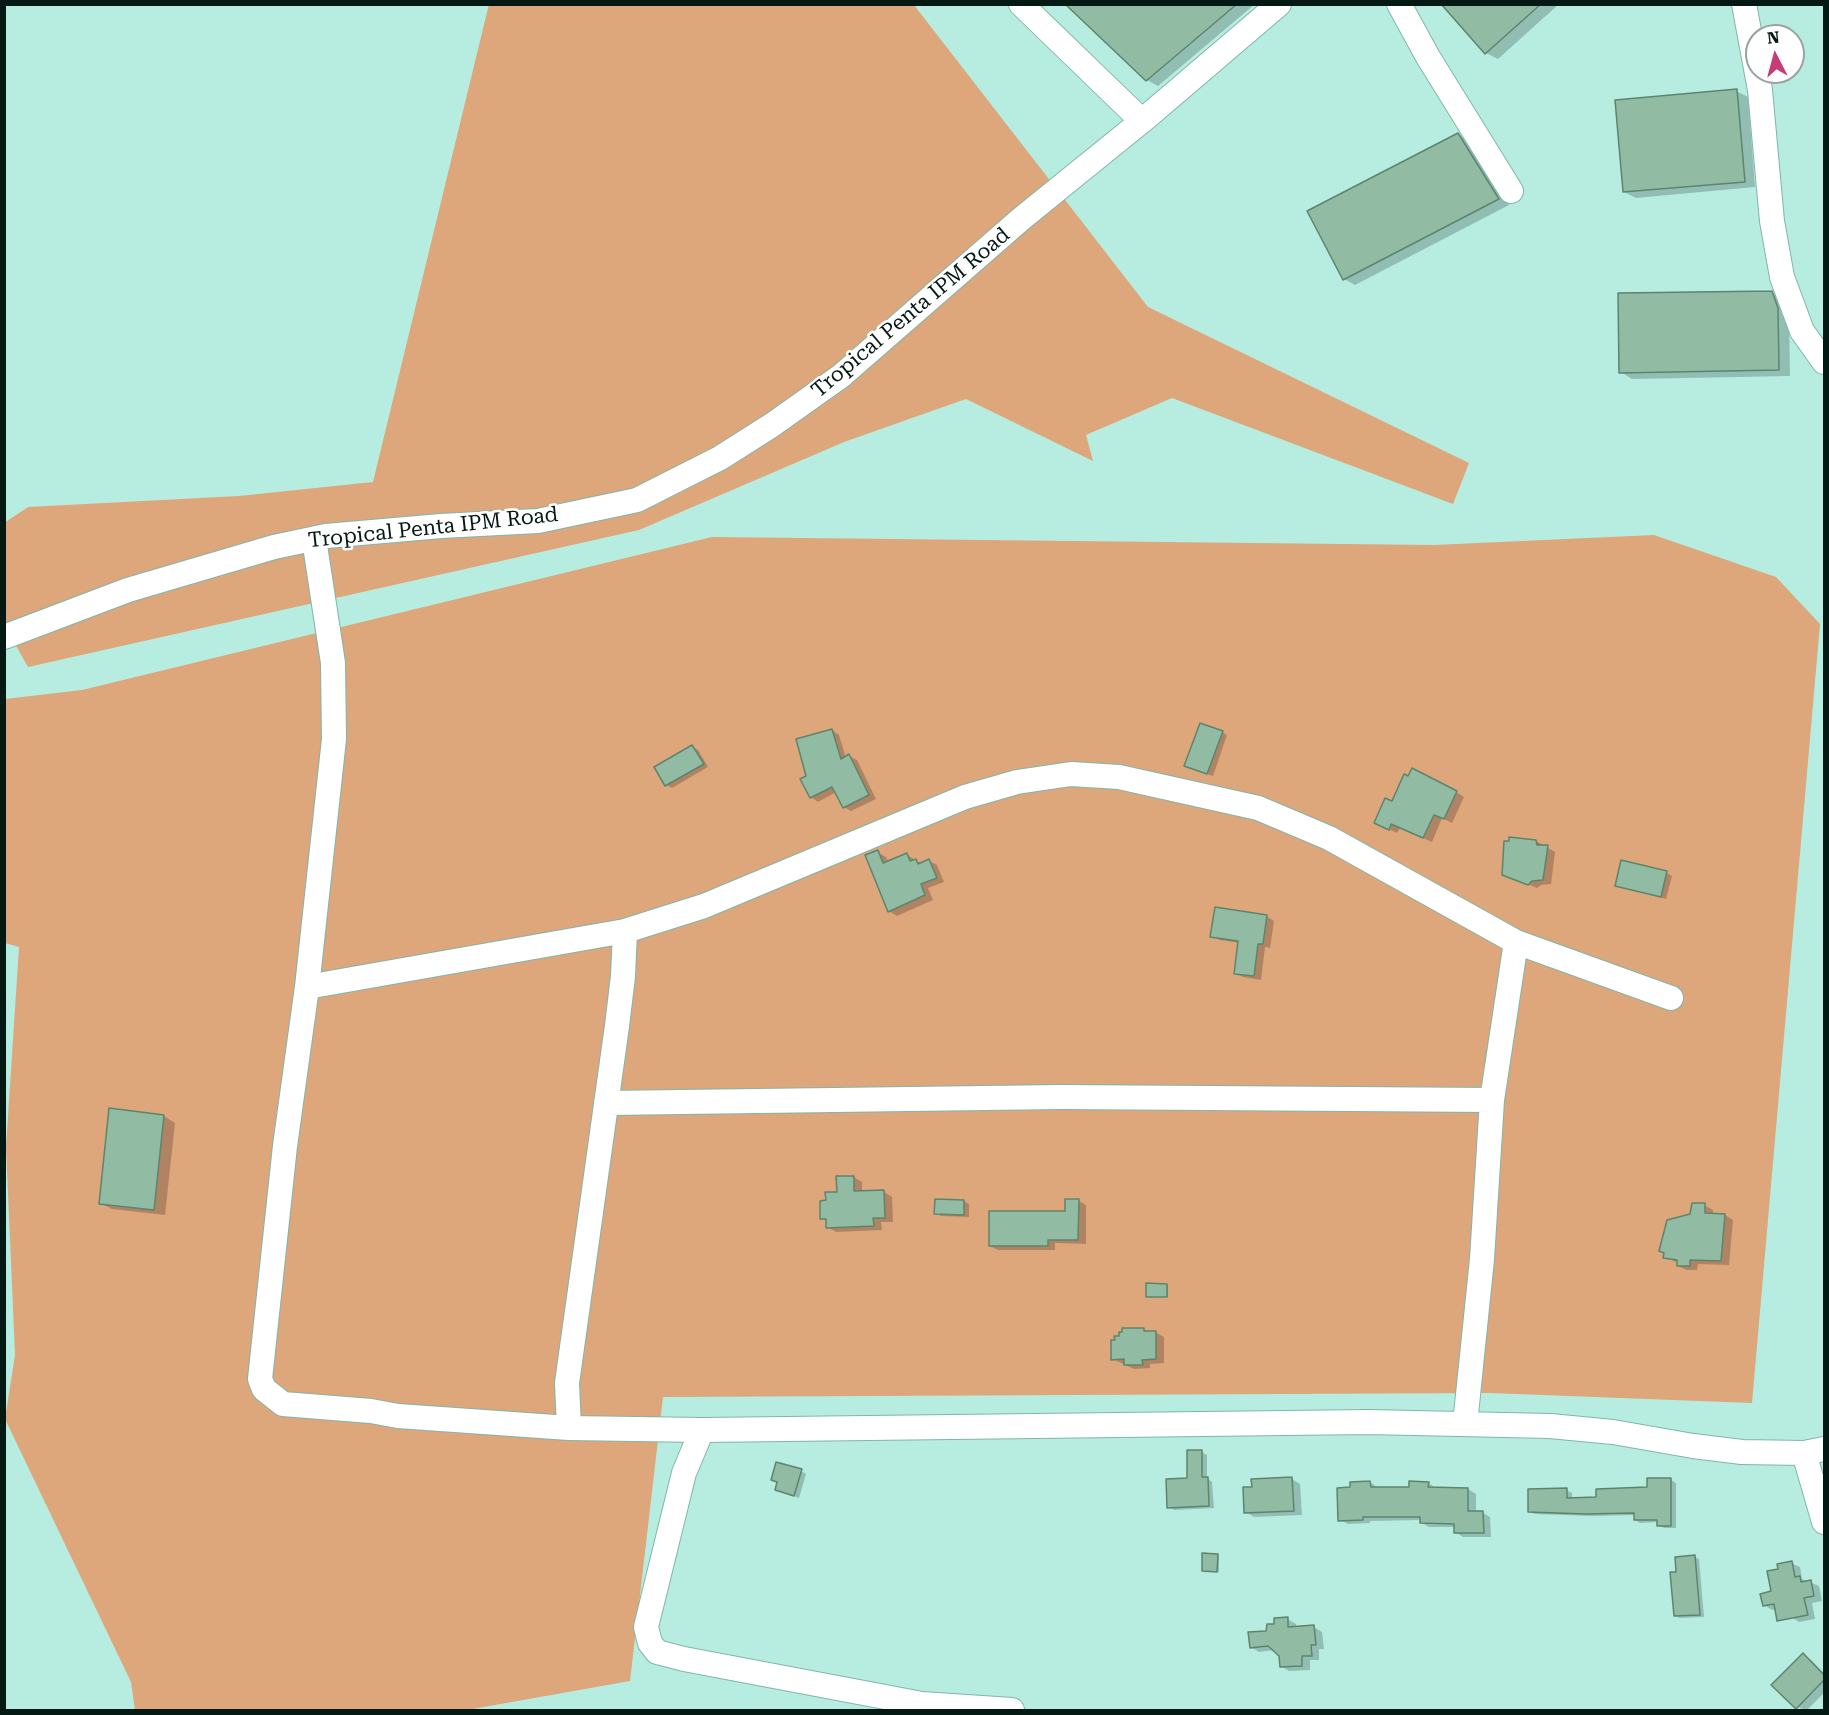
<!DOCTYPE html>
<html>
<head>
<meta charset="utf-8">
<style>
  body { margin:0 }
  #map { position:relative; width:1829px; height:1715px; overflow:hidden; background:#b7ede0; font-family:"Roboto Serif",serif }
  canvas { display:block }
  .frame { position:absolute; inset:0; border:6px solid #041814; pointer-events:none }
  .north { position:absolute; left:1745px; top:24px; width:60px; height:60px; box-sizing:border-box; background:#fff; border:2px solid #9ba3a1; border-radius:50%; rotate:354deg; font-size:16px; font-weight:700; line-height:24px; text-align:center; color:#041814 }
  .north::after { content:''; display:block; margin:auto; width:21px; height:27px; background:#c53c76; clip-path:polygon(50% 0,100% 100%,50% 72%,0 100%) }
</style>
</head>
<body>
<div id="map">
<canvas width="1829" height="1715"></canvas>
<div class="frame"></div>
<div class="north">N</div>
</div>
<script>
const g = document.querySelector('canvas').getContext('2d');
g.lineJoin = 'round';
function fillPath(path, color) {
  g.fillStyle = color;
  g.fill(path, 'evenodd');
}
function poly(rows) {
  const path = new Path2D();
  for (const r of rows) {
    path.moveTo(r[0], r[1]);
    for (let i = 2; i < r.length; i += 2) path.lineTo(r[i], r[i + 1]);
  }
  return path;
}
function stroke(path, color, width, dash) {
  g.strokeStyle = color;
  g.lineWidth = width;
  g.lineCap = dash ? 'butt' : 'round';
  g.setLineDash(dash || []);
  g.stroke(path);
}
function write(font, color, halo, rows, align = 'center') {
  g.font = font + ' "Roboto Serif",serif';
  g.lineWidth = 5;
  g.setLineDash([]);
  g.textBaseline = 'middle';
  g.strokeStyle = halo;
  g.fillStyle = color;
  for (const [text, x, y, turn = 0] of rows) {
    g.save();
    g.translate(x, y);
    g.rotate((+turn || 0) * Math.PI / 180);
    g.textAlign = isNaN(turn) ? turn : align;
    if (halo) g.strokeText(text, 0, 0);
    g.fillText(text, 0, 0);
    g.restore();
  }
}
fillPath(poly([
  [489,4,914,5,1148,307,1469,463,1453,504,1172,398,1086,435,1093,461,966,399,844,442,639,530,28,667,5,626,4,523,28,507,239,496,373,482],
  [1654,535,1776,577,1820,624,1752,1403,1490,1393,663,1397,630,1681,467,1710,135,1710,131,1682,5,1419,15,1355,6,1147,19,947,5,943,5,699,82,690,712,537,1434,545]
]), '#dda67b');
fillPath(poly([
  [1067,4,1255,4,1158,86,1147,80],
  [1443,4,1559,4,1498,59,1486,53],
  [1736,91,1748,97,1755,187,1636,198,1624,192],
  [1458,134,1469,141,1509,205,1355,285,1344,279],
  [1771,292,1783,299,1789,315,1790,376,1632,379,1621,372],
  [832,730,839,735,846,758,849,756,857,760,876,799,851,811,844,807,836,792,818,802,811,797,808,777],
  [1222,732,1227,735,1213,776,1191,768],
  [692,747,698,750,708,767,672,788,667,785],
  [1456,792,1464,797,1452,823,1442,818,1432,842,1400,828,1397,833,1384,827,1393,803],
  [1536,841,1555,852,1551,884,1541,885,1537,888,1504,874],
  [877,852,886,857,888,862,907,855,922,864,929,861,937,865,944,882,928,888,933,900,897,916,889,911],
  [1667,873,1672,876,1666,899,1616,885],
  [1266,916,1274,921,1270,948,1265,947,1261,980,1243,977,1235,973,1239,943,1220,940,1212,936],
  [111,1110,164,1116,175,1123,165,1215,112,1209,100,1203],
  [853,1177,862,1182,862,1193,884,1192,892,1197,893,1222,881,1222,882,1230,836,1232,828,1227,827,1221,822,1218,827,1202],
  [936,1201,964,1201,969,1204,969,1217,941,1216,936,1213],
  [1079,1201,1086,1205,1086,1244,1055,1243,1055,1250,998,1250,990,1246,1066,1212],
  [1704,1205,1713,1210,1713,1215,1725,1215,1733,1220,1729,1265,1698,1264,1697,1270,1687,1270,1678,1266,1678,1263,1665,1257],
  [1166,1285,1168,1286,1168,1297,1147,1296],
  [1143,1329,1149,1332,1155,1332,1164,1337,1164,1363,1150,1364,1150,1368,1134,1369,1113,1359,1120,1337],
  [1202,1452,1207,1455,1207,1478,1212,1482,1214,1508,1174,1510,1169,1507,1189,1479],
  [801,1471,806,1474,799,1498,777,1489],
  [1292,1479,1300,1484,1302,1515,1254,1517,1246,1512,1253,1488,1253,1480],
  [1671,1480,1676,1483,1676,1528,1664,1528,1658,1525,1658,1522,1640,1523,1635,1520,1635,1515,1592,1516,1535,1514,1529,1511,1566,1490,1572,1493,1572,1499,1598,1499,1649,1488],
  [1370,1482,1378,1488,1411,1489,1428,1483,1436,1488,1468,1489,1476,1494,1476,1513,1483,1513,1490,1517,1491,1537,1463,1537,1455,1532,1455,1527,1429,1527,1422,1523,1422,1520,1370,1521,1370,1523,1348,1524,1340,1520,1352,1488],
  [1217,1555,1219,1556,1219,1572,1203,1571],
  [1695,1557,1699,1559,1704,1617,1679,1618,1675,1615,1678,1573],
  [1791,1563,1800,1567,1802,1579,1819,1586,1822,1601,1812,1603,1815,1619,1799,1622,1778,1609,1772,1610,1764,1605,1773,1593,1780,1570],
  [1287,1619,1296,1624,1296,1628,1314,1627,1322,1632,1324,1649,1319,1649,1319,1660,1310,1660,1310,1670,1289,1671,1281,1666,1281,1656,1275,1650,1259,1652,1251,1647,1276,1625],
  [1803,1655,1811,1660,1824,1673,1824,1693,1807,1710,1797,1707]
]), '#0003');
const building = poly([
  [1065,4,1237,4,1146,81,1065,4],
  [1441,4,1541,4,1485,54,1441,4],
  [1737,89,1745,182,1623,192,1615,100,1737,89],
  [1458,133,1499,199,1343,280,1307,211,1458,133],
  [1772,291,1778,308,1779,370,1619,373,1618,293,1772,291],
  [1200,723,1223,731,1207,774,1184,766,1200,723],
  [832,729,841,759,849,754,869,795,843,808,832,787,810,798,800,779,806,776,796,739,832,729],
  [692,745,704,764,665,786,654,767,692,745],
  [1412,768,1457,791,1444,819,1434,815,1423,838,1391,824,1389,830,1374,823,1385,798,1392,801,1404,774,1408,776,1412,768],
  [1509,837,1536,840,1537,845,1548,845,1543,880,1532,881,1528,885,1502,875,1504,841,1509,841,1509,837],
  [878,850,883,863,907,853,910,861,916,859,918,864,929,859,937,878,921,884,925,895,888,912,865,855,878,850],
  [1621,860,1667,871,1661,897,1615,886,1621,860],
  [1215,907,1267,915,1263,944,1258,944,1254,976,1234,974,1238,941,1210,937,1215,907],
  [109,1108,164,1115,154,1210,99,1204,109,1108],
  [836,1176,854,1176,854,1191,884,1190,885,1218,873,1218,874,1226,826,1228,826,1219,820,1219,820,1201,826,1200,825,1192,837,1192,836,1176],
  [935,1199,964,1200,964,1215,934,1214,935,1199],
  [1065,1199,1079,1199,1078,1240,1048,1240,1048,1246,989,1246,989,1211,1065,1211,1065,1199],
  [1692,1203,1705,1203,1705,1213,1725,1214,1721,1261,1690,1260,1690,1266,1677,1266,1677,1260,1663,1258,1664,1253,1659,1251,1667,1220,1690,1214,1692,1203],
  [1146,1283,1167,1284,1167,1297,1146,1297,1146,1283],
  [1122,1328,1144,1328,1144,1331,1156,1331,1156,1359,1142,1360,1143,1365,1124,1365,1124,1359,1111,1360,1111,1340,1115,1340,1114,1336,1119,1336,1119,1332,1122,1332,1122,1328],
  [1187,1450,1202,1450,1202,1477,1208,1477,1209,1506,1167,1508,1166,1479,1187,1478,1187,1450],
  [776,1462,802,1469,794,1496,775,1490,777,1482,771,1480,776,1462],
  [1292,1477,1294,1511,1244,1513,1243,1487,1252,1487,1251,1479,1292,1477],
  [1647,1478,1671,1478,1671,1526,1657,1526,1657,1520,1634,1520,1634,1513,1585,1514,1528,1512,1528,1489,1567,1488,1567,1498,1596,1497,1596,1489,1647,1487,1647,1478],
  [1370,1481,1371,1487,1409,1487,1409,1481,1429,1482,1428,1487,1468,1488,1468,1511,1483,1511,1484,1533,1454,1533,1454,1524,1420,1523,1420,1517,1363,1517,1363,1520,1338,1521,1337,1488,1350,1487,1350,1482,1370,1481],
  [1202,1553,1218,1554,1217,1572,1202,1571,1202,1553],
  [1695,1555,1700,1615,1674,1616,1670,1572,1676,1572,1675,1557,1695,1555],
  [1792,1561,1795,1577,1800,1576,1801,1582,1811,1580,1814,1596,1804,1598,1808,1615,1777,1621,1774,1604,1763,1606,1760,1594,1771,1591,1767,1571,1778,1569,1777,1564,1792,1561],
  [1288,1617,1288,1627,1314,1625,1316,1645,1311,1645,1312,1656,1302,1656,1302,1666,1280,1667,1279,1656,1268,1646,1250,1648,1248,1632,1266,1631,1267,1624,1274,1624,1274,1618,1288,1617],
  [1803,1653,1824,1675,1824,1680,1796,1709,1771,1685,1803,1653]
]);
fillPath(building, '#91bba2');
stroke(building, '#5c856d', 1.5);
const minor = poly([
  [1021,4,1142,121],
  [1399,4,1428,57,1511,191],
  [1744,4,1760,90,1772,221,1782,277,1802,331,1824,362],
  [314,539,333,663,334,739,307,987,285,1146,260,1379,264,1389,283,1404,371,1411,398,1416,569,1428],
  [4,637,128,590,274,547,326,536,441,526,538,521,637,500,720,458,772,425,841,376,1021,219,1142,121,1279,4],
  [307,987,625,931],
  [606,1103,1061,1097,1492,1100],
  [1465,1424,1482,1259,1492,1100,1516,942],
  [702,1430,569,1428,567,1383,617,1026,623,976,625,931,704,906,965,797,1017,782,1071,774,1119,777,1258,808,1329,838,1516,942,1671,998],
  [1804,1453,1824,1522],
  [1012,1710,922,1704,684,1659,657,1652,650,1643,646,1627,684,1473,702,1430,1369,1422,1550,1426,1613,1432,1693,1446,1742,1452,1804,1453,1824,1449]
]);
stroke(minor, '#81b6aa', 26);
stroke(minor, '#fff', 24);
write('21px', '#041814', '#fff', [
  ["Tropical Penta IPM Road",911,313,-40],
  ["Tropical Penta IPM Road",433,528,-6]
]);
</script>
</body>
</html>
